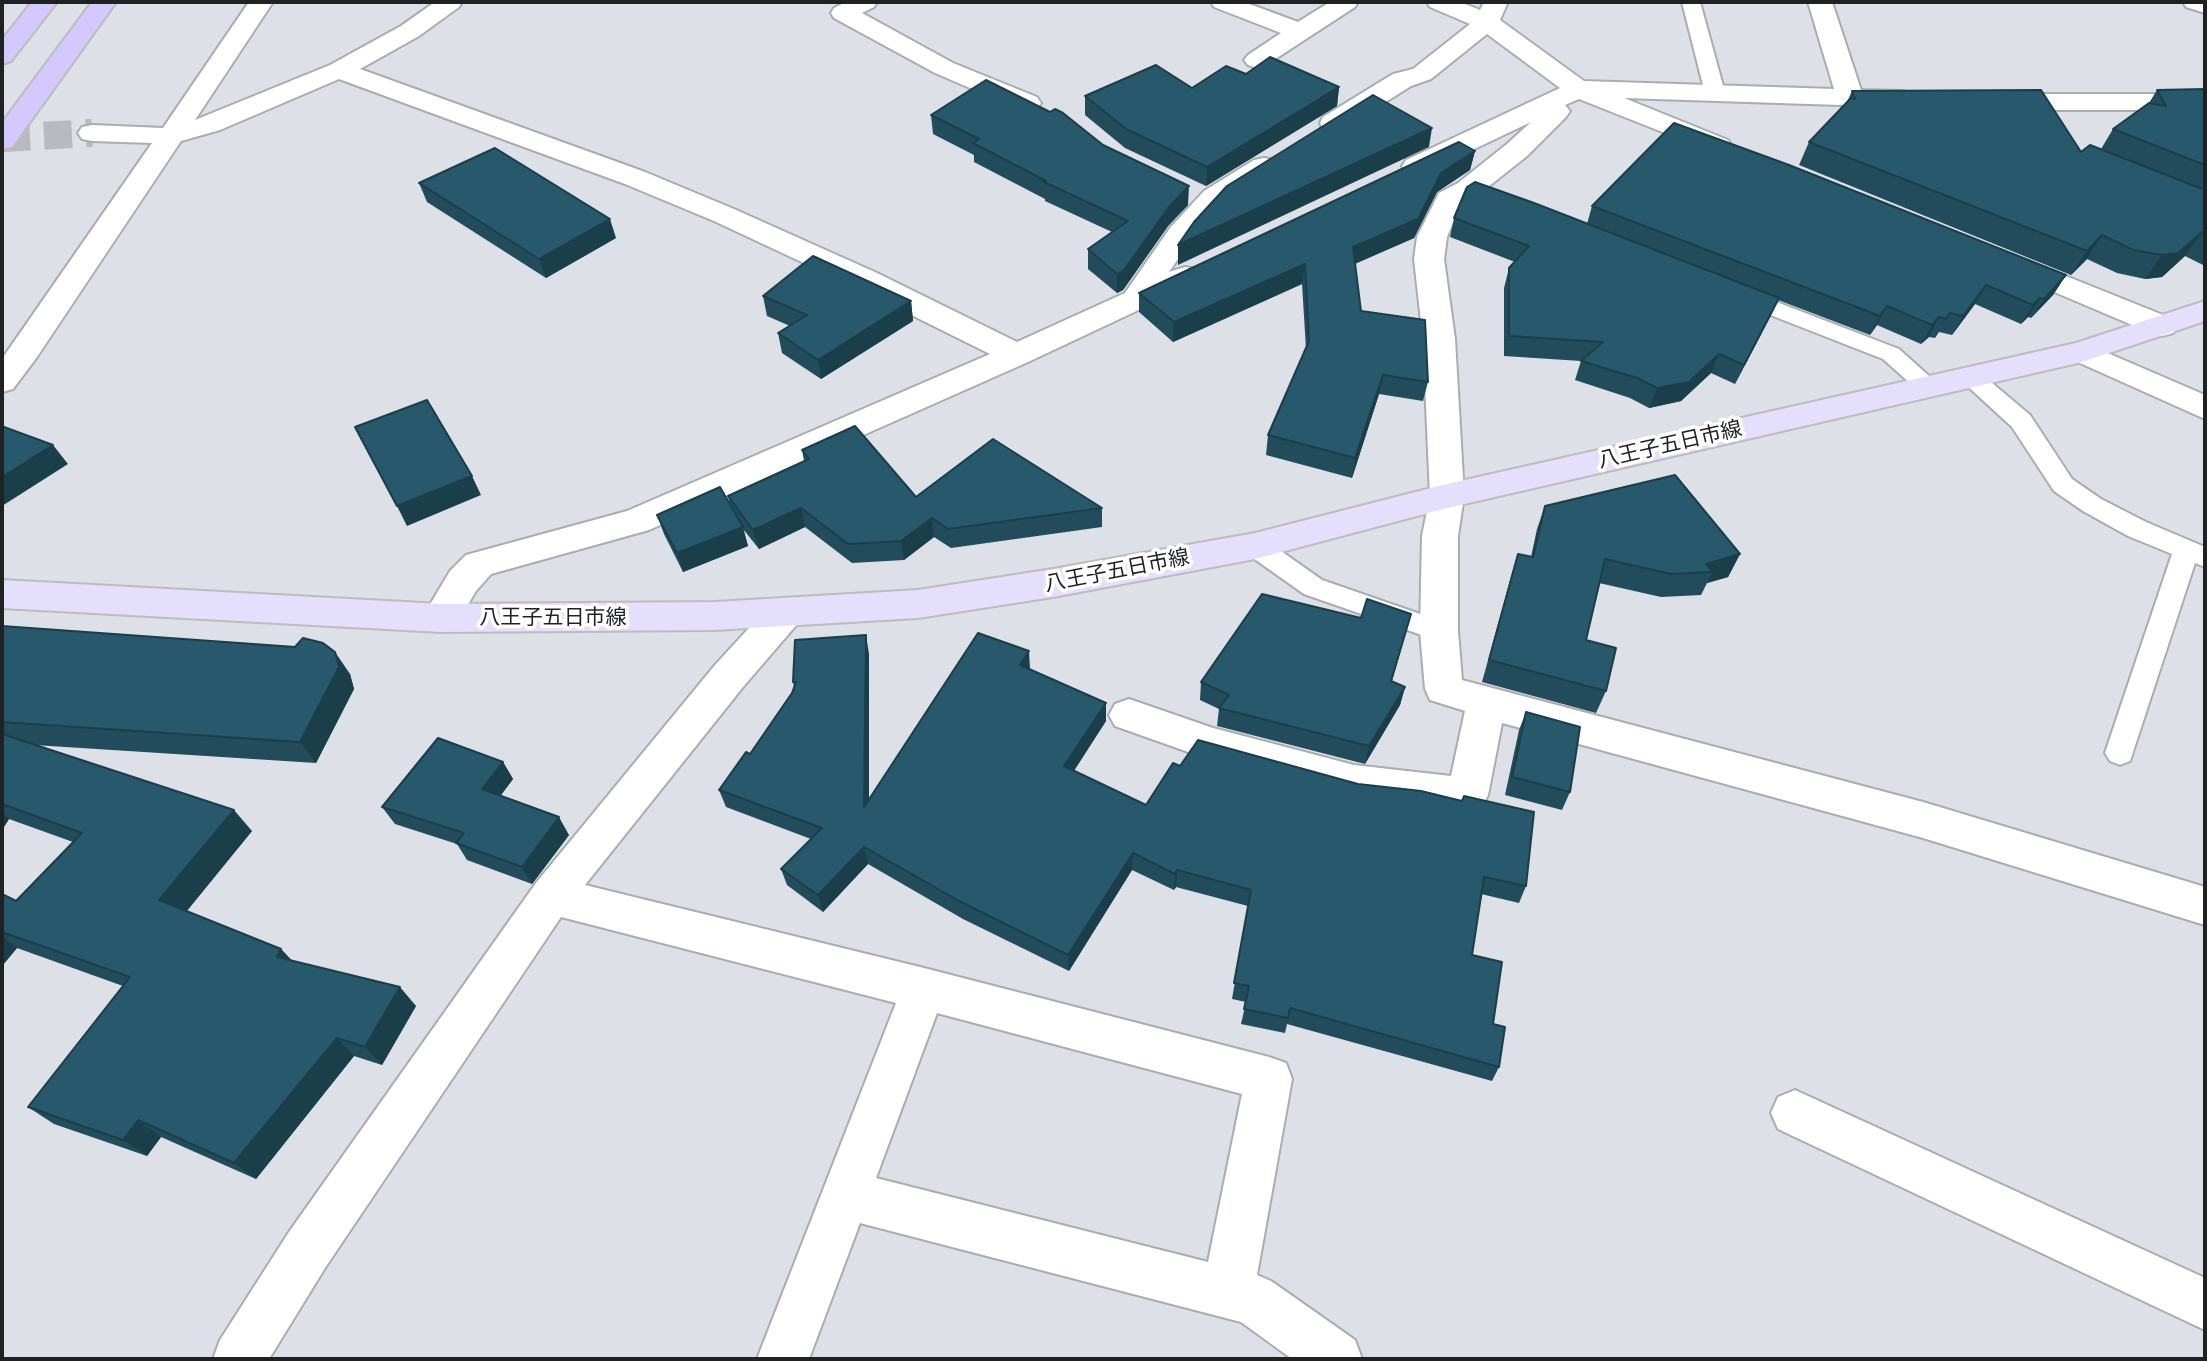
<!DOCTYPE html>
<html>
<head>
<meta charset="utf-8">
<style>
  body { margin:0 }
  #map { position:relative; width:2207px; height:1361px; overflow:hidden; background:#dde0e6; font-family:Figtree,sans-serif }
  canvas { display:block }
  .frame { position:absolute; inset:0; border:4px solid #1f2123; pointer-events:none }
</style>
</head>
<body>
<div id="map">
<canvas width="2207" height="1361"></canvas>
<div class="frame"></div>
</div>
<script>
const g = document.querySelector('canvas').getContext('2d');
g.lineJoin = 'round';
function poly(rows) {
  const path = new Path2D();
  for (const r of rows) {
    path.moveTo(r[0], r[1]);
    for (let i = 2; i < r.length; i += 2) path.lineTo(r[i], r[i + 1]);
  }
  return path;
}
function stroke(path, color, width, dash) {
  g.strokeStyle = color;
  g.lineWidth = width;
  g.lineCap = dash ? 'butt' : 'round';
  g.setLineDash(dash || []);
  g.stroke(path);
}
function fillPath(path, color) {
  g.fillStyle = color;
  g.fill(path, 'evenodd');
}
function write(font, color, halo, rows, align = 'center') {
  g.font = font + ' Figtree,"Noto Sans JP",sans-serif';
  g.lineWidth = 7;
  g.setLineDash([]);
  g.textBaseline = 'middle';
  g.strokeStyle = halo;
  g.fillStyle = color;
  for (const [text, x, y, turn = 0] of rows) {
    g.save();
    g.translate(x, y);
    g.rotate((+turn || 0) * Math.PI / 180);
    g.textAlign = isNaN(turn) ? turn : align;
    if (halo) g.strokeText(text, 0, 0);
    g.fillText(text, 0, 0);
    g.restore();
  }
}
stroke(poly([
  [2,138,92,133]
]), '#b7babf', 28, [28, 14]);
const service = poly([
  [1682,2,1700,2,1725,93,1722,97,1708,97,1705,93,1682,2],
  [1740,288,1899,349,1940,386,1936,392,1928,394,1920,392,1883,359,1732,300,1729,295,1732,290,1740,288],
  [1971,369,1979,372,2030,415,2072,479,2101,499,2146,522,2205,547,2205,567,2195,563,2130,761,2120,765,2110,761,2105,753,2172,554,2128,536,2083,511,2054,491,2012,427,1963,382,1959,377,1963,372,1971,369],
  [1255,537,1264,539,1322,580,1449,624,1453,631,1449,638,1439,641,1304,594,1246,553,1242,546,1246,539,1255,537]
]);
const minor = poly([
  [249,2,273,2,195,120,330,65,401,26,435,2,462,2,459,7,419,36,360,69,645,172,734,209,877,273,1017,342,1125,293,1170,228,1204,191,1254,160,1264,158,1274,160,1278,166,1274,172,1224,203,1191,240,1169,272,1185,267,1196,269,1200,276,1196,283,1028,362,649,530,491,574,476,591,454,628,441,632,428,628,422,618,450,571,466,555,627,511,990,354,855,287,714,221,625,184,339,79,220,130,181,141,37,357,13,389,2,392,2,359,152,143,92,141,82,139,78,133,82,127,92,125,163,128,249,2],
  [846,2,877,2,874,7,862,13,953,63,1037,97,1041,103,1037,109,1028,111,1019,109,935,73,834,18,831,13,834,8,846,2],
  [1211,2,1244,2,1298,22,1330,2,1358,2,1355,7,1266,65,1257,68,1248,65,1244,60,1248,55,1281,33,1214,7,1211,2],
  [1427,2,1460,2,1480,10,1484,2,1506,2,1507,4,1500,20,1584,81,1834,89,1808,2,1832,2,1861,90,1902,91,1911,93,1915,99,1911,105,1902,107,1624,98,1728,140,1732,146,1728,152,1718,154,1579,99,1565,105,1570,111,1566,117,1527,156,1478,195,1461,204,1447,237,1444,259,1455,339,1464,496,1458,536,1458,631,1462,680,1923,802,2205,887,2205,925,1923,838,1502,723,1488,795,1482,807,1468,812,1354,799,1211,760,1115,726,1109,715,1115,704,1129,699,1213,728,1354,765,1451,776,1465,711,1430,700,1425,689,1420,631,1422,536,1430,496,1423,339,1414,259,1417,237,1439,193,1458,183,1507,144,1531,122,1426,172,1416,174,1406,172,1402,166,1406,160,1560,88,1487,34,1431,79,1411,86,1343,129,1333,131,1323,129,1320,123,1323,117,1393,74,1413,69,1470,24,1430,7,1427,2],
  [2183,2,2205,2,2205,13,2186,7,2183,2],
  [1997,94,2205,94,2205,110,1997,110,1988,108,1984,102,1988,96,1997,94],
  [2011,254,2173,319,2178,326,2173,333,2162,336,2151,333,2000,269,1996,263,2000,257,2011,254],
  [2082,342,2205,395,2205,419,2071,359,2066,352,2071,345,2082,342],
  [786,598,799,602,805,612,799,622,743,687,585,885,924,968,1269,1057,1286,1063,1292,1079,1257,1275,1271,1281,1355,1340,1362,1359,1292,1359,1241,1322,860,1223,809,1359,757,1359,896,1003,561,917,325,1268,269,1359,213,1359,220,1340,289,1232,536,883,715,665,773,602,786,598],
  [937,1013,1242,1094,1208,1262,876,1178,937,1013],
  [1795,1090,2205,1278,2205,1330,1778,1129,1771,1113,1778,1097,1795,1090]
]);
const primary = poly([
  [2205,301,2205,321,2082,362,1447,508,1255,559,1053,597,918,618,715,630,441,632,2,608,2,580,441,604,715,602,918,590,1053,569,1255,533,1447,484,2076,343,2205,301]
]);
const motorway = poly([
  [32,2,57,2,11,61,2,64,2,40,32,2],
  [92,2,116,2,12,147,2,149,2,123,92,2]
]);
stroke(service, '#a9adb2', 4);
stroke(minor, '#a9adb2', 4);
stroke(primary, '#bcbcbd', 4);
stroke(motorway, '#bcbcbd', 4);
fillPath(service, '#fff');
fillPath(minor, '#fff');
fillPath(primary, '#e5dffe');
fillPath(motorway, '#d4c9fd');
fillPath(poly([
  [1246,74,1339,87,1337,106,1206,186,1125,148,1085,115,1085,96,1192,88],
  [2205,89,2205,266,2185,256,2162,277,2145,279,2117,273,2087,259,2071,275,1799,165,1809,142,1847,102,1852,91,2081,152,2101,149,2113,129,2149,103,2157,90],
  [931,115,1103,145,1188,205,1168,226,1123,290,1117,293,1088,269,1088,249,1112,232,1045,201,1045,199,974,162,974,155,933,134],
  [1475,151,1470,170,1437,192,1414,238,1355,264,1361,311,1428,382,1423,401,1379,394,1352,478,1266,455,1268,435,1306,349,1302,284,1173,342,1139,312,1139,293],
  [419,183,616,238,546,278,427,202],
  [1592,206,2066,275,2053,295,2031,318,2028,317,2021,324,1975,304,1952,335,1939,332,1935,338,1929,337,1921,344,1877,325,1870,335,1778,300,1770,317,1735,384,1711,373,1681,401,1649,408,1630,398,1575,380,1581,361,1504,356,1504,288,1509,268,1515,262,1450,237,1454,218,1587,224],
  [763,296,911,301,913,321,821,379,782,353,778,333,790,326,767,316],
  [802,450,916,497,1102,508,1102,527,951,548,934,537,904,560,852,563,805,527,759,549,743,529,748,546,683,572,664,534,657,515,730,505,728,496,804,461],
  [1545,506,1740,554,1728,577,1707,583,1701,595,1661,597,1599,583,1586,640,1606,691,1596,713,1482,682,1511,577,1518,554,1531,557,1537,529],
  [1411,614,1392,681,1405,687,1400,705,1365,764,1217,726,1219,709,1200,700,1201,682,1361,618],
  [2,626,350,674,354,689,316,763,34,745,252,831,187,911,281,949,292,961,416,1006,382,1065,354,1056,256,1179,161,1137,147,1156,54,1124,28,1107,123,986,17,948,2,966,2,894,16,901,73,842,9,819,2,830],
  [869,654,869,801,1030,670,1106,721,1074,771,1146,805,1180,766,1526,886,1519,903,1481,894,1472,955,1493,1024,1499,1067,1492,1081,1287,1024,1285,1033,1241,1024,1246,1002,1232,999,1248,906,1176,887,1174,890,1132,870,1069,971,963,919,868,864,823,912,787,885,781,869,811,839,726,807,719,790,750,754,792,693,794,687,793,682],
  [1526,712,1570,792,1562,810,1505,795,1519,730],
  [503,762,513,779,500,796,569,835,532,884,467,860,457,844,395,824,382,807]
]), '#224c5c');
fillPath(poly([
  [1339,87,1337,106,1206,186,1207,167],
  [1432,128,1429,147,1178,265,1178,245],
  [1475,151,1470,170,1437,192,1414,238,1349,266,1353,247,1441,173],
  [1189,186,1188,205,1168,226,1123,290,1117,293,1117,274,1169,207],
  [610,219,616,238,546,278,539,259],
  [2202,232,2185,256,2162,277,2145,279,2162,255],
  [2102,235,2087,259,2071,275,2087,251],
  [1305,264,1302,284,1173,342,1174,322],
  [2066,275,2053,295,2031,318,2044,299],
  [1986,285,1975,304,1952,335,1963,316],
  [1779,298,1770,317,1735,384,1744,365],
  [2040,298,2028,317,2021,324,2033,305],
  [911,301,913,321,821,379,818,360],
  [1887,306,1877,325,1870,335,1880,316],
  [1939,317,1929,337,1921,344,1932,325],
  [1719,354,1711,373,1681,401,1649,408,1657,388],
  [1383,375,1379,394,1352,478,1355,458],
  [53,445,68,464,2,506,2,477],
  [472,476,481,495,407,526,397,506],
  [801,508,805,527,759,549,753,530],
  [932,518,934,537,904,560,901,541],
  [743,527,748,546,683,572,677,553],
  [1740,554,1728,577,1707,583,1713,572,1706,564],
  [866,635,869,654,869,824,864,807],
  [1029,651,1030,669,1021,684,1020,665],
  [335,652,350,674,354,689,316,763,300,742],
  [1405,687,1400,705,1365,764,1369,746],
  [1106,703,1106,721,1065,784,1064,766],
  [503,762,513,779,493,806,482,789],
  [234,810,252,831,179,920,159,900],
  [2,812,9,819,2,830],
  [559,817,569,835,532,884,522,867],
  [864,847,868,864,823,912,818,895],
  [1133,853,1132,870,1069,971,1068,955],
  [1177,870,1176,887,1174,890,1175,874],
  [2,936,17,948,2,966],
  [281,949,299,968,277,957],
  [400,987,416,1006,382,1065,365,1047],
  [337,1038,354,1056,256,1179,234,1163],
  [138,1120,161,1137,147,1156,123,1140]
]), '#1b3e4b');
const building = poly([
  [1270,57,1339,87,1207,167,1126,129,1085,96,1156,65,1192,88,1226,66,1246,74,1270,57],
  [986,80,1050,112,1055,109,1063,113,1103,145,1189,186,1169,207,1124,270,1117,274,1088,249,1128,221,1044,182,1046,181,973,143,979,139,931,115,986,80],
  [2205,89,2205,165,2113,129,2149,103,2166,106,2157,90,2205,89],
  [2041,90,2081,152,2090,145,2205,190,2205,234,2202,232,2178,253,2162,255,2133,250,2102,235,2087,251,1809,142,1851,98,1855,99,1852,91,2041,90],
  [1373,95,1432,128,1178,245,1194,222,1227,186,1373,95],
  [1674,123,1789,165,2066,275,2044,299,2040,298,2033,305,1986,285,1963,316,1950,313,1946,319,1939,317,1932,325,1887,306,1880,316,1592,206,1674,123],
  [1459,142,1475,151,1441,173,1418,219,1353,247,1361,311,1425,320,1428,382,1383,375,1355,458,1268,435,1309,341,1305,264,1174,322,1139,293,1459,142],
  [495,148,610,219,539,259,419,183,495,148],
  [1475,182,1534,203,1779,298,1744,365,1719,354,1689,382,1657,388,1637,378,1581,361,1603,342,1509,336,1509,268,1529,246,1454,218,1467,187,1475,182],
  [813,256,911,301,818,360,778,333,807,315,763,296,813,256],
  [427,400,472,476,397,506,355,427,427,400],
  [855,426,916,497,993,439,1102,508,948,529,932,518,901,541,848,544,801,508,753,530,728,496,809,459,802,450,855,426],
  [4,427,53,445,2,477,2,429,4,427],
  [1675,475,1740,554,1706,564,1713,572,1671,574,1605,559,1586,640,1616,648,1606,691,1489,660,1518,554,1533,557,1545,506,1675,475],
  [720,487,743,527,677,553,657,515,720,487],
  [1262,594,1361,618,1367,599,1411,614,1391,681,1405,687,1369,746,1219,708,1229,695,1201,682,1262,594],
  [2,626,295,647,303,638,323,643,335,652,339,667,300,742,2,722,2,626],
  [978,633,1029,651,1020,665,1106,703,1064,766,1146,805,1173,763,1180,766,1198,740,1358,784,1421,791,1462,801,1464,796,1534,812,1526,886,1484,877,1472,955,1502,962,1493,1024,1505,1027,1499,1067,1290,1008,1288,1018,1244,1009,1249,986,1234,983,1251,890,1177,870,1175,874,1133,853,1068,955,961,902,864,847,818,895,781,869,822,828,719,790,746,752,750,754,792,693,796,682,793,682,795,640,866,635,864,807,978,633],
  [1526,712,1580,727,1570,792,1512,777,1526,712],
  [2,734,234,810,159,900,281,949,277,957,400,987,365,1047,337,1038,234,1163,138,1120,123,1140,28,1107,130,977,2,932,2,894,16,901,82,833,2,804,2,734],
  [438,738,503,762,482,789,559,817,522,867,456,843,464,833,382,807,438,738]
]);
fillPath(building, '#27586b');
stroke(building, '#1b3e4b', 2);
write('21px', '#1f2123', '#fff', [
  ["八王子五日市線",1670,445,-13],
  ["八王子五日市線",1117,571,-11],
  ["八王子五日市線",553,618]
]);
</script>
</body>
</html>
